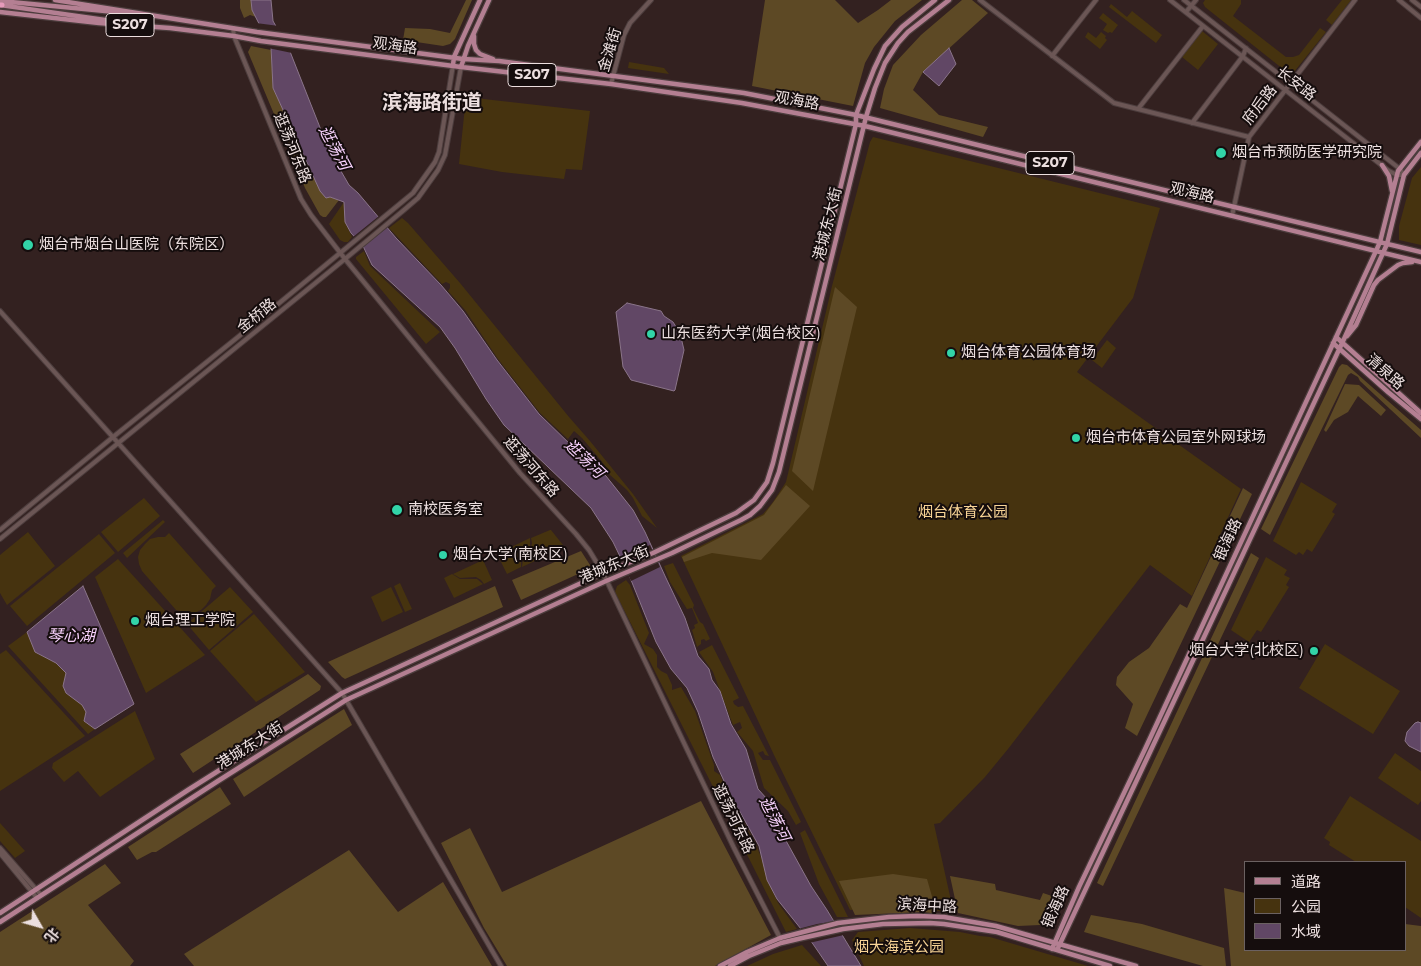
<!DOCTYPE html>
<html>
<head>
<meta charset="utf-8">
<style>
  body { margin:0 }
  #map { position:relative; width:1421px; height:966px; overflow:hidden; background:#332120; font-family:Montserrat,"Noto Sans SC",sans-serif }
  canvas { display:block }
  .legend { position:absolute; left:1244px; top:861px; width:162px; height:90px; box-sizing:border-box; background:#150d0d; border:1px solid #6b6161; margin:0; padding:6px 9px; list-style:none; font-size:15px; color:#ecdfdf }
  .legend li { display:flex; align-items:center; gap:10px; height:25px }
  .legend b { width:25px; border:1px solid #6b6161 }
  .north { position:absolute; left:15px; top:901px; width:50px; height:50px; -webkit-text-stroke:4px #150d0d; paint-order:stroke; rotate:128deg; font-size:14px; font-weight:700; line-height:20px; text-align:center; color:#ecdfdf }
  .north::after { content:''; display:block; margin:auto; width:18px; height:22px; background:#ecdfdf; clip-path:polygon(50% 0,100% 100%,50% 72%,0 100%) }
</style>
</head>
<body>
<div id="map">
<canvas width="1421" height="966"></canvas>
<ul class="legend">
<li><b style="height:6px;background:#b47f92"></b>道路</li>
<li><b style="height:14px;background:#46330f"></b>公园</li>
<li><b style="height:14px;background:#614765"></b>水域</li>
</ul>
<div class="north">北</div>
</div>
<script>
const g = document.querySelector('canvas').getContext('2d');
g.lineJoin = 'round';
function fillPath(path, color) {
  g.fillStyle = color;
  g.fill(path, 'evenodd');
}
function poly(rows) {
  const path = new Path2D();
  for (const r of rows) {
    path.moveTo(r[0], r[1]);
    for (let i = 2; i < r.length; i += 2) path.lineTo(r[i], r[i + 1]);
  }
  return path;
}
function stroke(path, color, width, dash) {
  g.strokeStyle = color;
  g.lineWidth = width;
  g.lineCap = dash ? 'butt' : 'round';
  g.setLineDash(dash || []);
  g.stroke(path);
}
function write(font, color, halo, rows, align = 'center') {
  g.font = font + ' Montserrat,"Noto Sans SC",sans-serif';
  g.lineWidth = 4;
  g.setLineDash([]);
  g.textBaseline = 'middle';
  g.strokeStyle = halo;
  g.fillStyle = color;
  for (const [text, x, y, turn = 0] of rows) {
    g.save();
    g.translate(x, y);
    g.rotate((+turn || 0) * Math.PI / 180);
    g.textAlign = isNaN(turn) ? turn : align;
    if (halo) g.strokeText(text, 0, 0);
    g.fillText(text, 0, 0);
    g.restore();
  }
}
fillPath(poly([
  [1205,0,1241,0,1241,4,1233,16,1286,57,1293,57,1299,55,1320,28,1326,32,1294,72,1291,74,1288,73,1205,7,1203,3],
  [1342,0,1351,0,1332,25,1326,20],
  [1111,4,1127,17,1132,11,1162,35,1156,43,1109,7],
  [1103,13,1118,25,1112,33,1110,32,1108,33,1103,30,1107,24,1099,18],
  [1202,31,1218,44,1198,70,1182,57],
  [1088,32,1096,38,1101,32,1106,36,1105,38,1107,40,1100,49,1085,37],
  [629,62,664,68,669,74,628,68],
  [466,97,590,111,582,170,566,169,564,179,502,172,459,164],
  [873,137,1160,208,1133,298,1077,372,1241,489,1192,596,1150,565,1008,749,985,777,940,823,934,824,954,914,918,907,869,908,850,910,774,755,681,556,763,514,773,502,786,482,832,286,870,142],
  [1421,167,1421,245,1399,240,1399,226,1412,178],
  [344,202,345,222,352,237,348,242,344,242,340,240,329,224],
  [402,218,408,223,460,283,569,417,590,441,633,494,657,528,642,516,633,498,627,490,610,475,603,463,582,438,574,431,568,439,540,413,498,359,465,310,448,291,450,288,450,284,446,282,442,284,389,228],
  [364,251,370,266,440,332,426,344,356,259,356,257],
  [1107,340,1116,348,1102,368,1092,360],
  [1301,482,1337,504,1332,512,1335,514,1312,552,1307,549,1303,555,1299,552,1296,555,1273,541],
  [144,498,160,516,118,552,101,532],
  [163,520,165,522,127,558,123,553],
  [550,530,551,530,563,545,563,548,522,567,523,558,531,548,532,543,531,538],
  [28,532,55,566,7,605,0,593,0,555],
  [169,533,216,586,212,590,210,599,206,605,201,610,194,613,188,613,176,610,142,571,139,564,138,557,140,550,145,544,150,539,158,537,165,537],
  [99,534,115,553,27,626,10,606],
  [530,538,530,548,521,560,521,567,507,574,497,554],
  [1266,557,1287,570,1284,575,1290,578,1286,585,1289,587,1261,632,1257,630,1249,642,1231,630],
  [118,559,205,655,146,693,95,577],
  [483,560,492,580,484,584,481,580,476,577,460,578,453,574],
  [673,563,694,605,693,608,700,622,703,624,710,639,706,641,704,639,701,640,701,644,697,647,692,630,695,628,694,625,698,623,692,608,687,609,670,582,664,566],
  [452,574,460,579,477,579,483,584,454,598,444,578],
  [626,580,630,585,649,633,644,644,653,649,657,655,657,667,661,671,667,674,672,685,672,690,681,687,695,711,714,765,714,771,720,775,731,801,755,842,766,870,771,888,778,903,797,929,786,932,615,592,617,586],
  [400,583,412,609,405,612,394,586],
  [230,587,253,612,209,650,187,624],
  [391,587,403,612,382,622,371,597],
  [254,614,305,672,256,702,210,651],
  [27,632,35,652,56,663,67,673,64,680,66,693,82,705,86,712,84,721,95,729,88,734,8,646],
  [1325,644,1400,691,1373,734,1299,688],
  [712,645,739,698,733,701,734,704,738,707,743,706,769,756,765,755,763,751,758,753,763,760,770,760,801,822,796,825,788,811,764,788,753,751,737,732,742,728,740,722,733,725,713,672,699,652],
  [6,650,85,736,0,791,0,654],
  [135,711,155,759,100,797,78,771,64,782,52,768,53,763],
  [1395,753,1421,771,1421,801,1418,805,1378,778],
  [1350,796,1421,841,1421,918,1405,907,1405,862,1356,862,1329,845,1330,842,1324,838],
  [0,823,25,851,15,858,0,841],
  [805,830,848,917,837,917,819,884,800,833],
  [910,928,960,932,980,936,990,937,1088,966,864,966,852,940,858,932],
  [802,945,821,966,747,966,773,954]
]), '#46330f');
fillPath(poly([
  [240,0,251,0,252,10,256,17,250,15,244,18,240,8],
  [466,0,472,0,455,39,450,44,443,46,403,40,405,28,430,29,450,33],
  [765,0,835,0,858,23,878,10,891,0,922,0,895,21,874,47,865,63,853,106,752,86],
  [962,0,972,0,988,13,923,72,913,90,939,115,988,127,983,137,880,108,884,89,893,65,921,35],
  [251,46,271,50,273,88,291,127,330,197,339,200,326,217,323,217,320,215,305,188,248,52],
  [835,287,857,307,813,491,792,471],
  [1342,364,1347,365,1421,430,1421,438,1360,381,1358,377,1351,373,1348,375,1270,535,1261,529,1339,367],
  [1345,384,1359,385,1386,410,1381,416,1358,396,1348,412,1334,420,1326,432,1324,430],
  [786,485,810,506,761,560,712,553,684,562,682,557,764,515],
  [1243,488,1252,494,1137,736,1125,728,1133,704,1116,685,1117,677,1129,662,1149,648,1180,604,1187,608],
  [581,551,590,565,589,569,521,600,512,580],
  [1251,553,1259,558,1103,886,1097,883],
  [495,586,503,607,345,679,342,677,328,662],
  [308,674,321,686,320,690,193,773,180,754],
  [344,709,352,725,244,797,233,779],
  [220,787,231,804,156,852,152,852,137,860,128,847],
  [701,801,771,935,715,966,507,966,484,928,441,843,470,828,502,892],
  [349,850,398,912,443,882,492,966,194,966,184,954],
  [105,864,121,883,88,905,134,961,130,966,0,966,0,932],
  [893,874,927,879,937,914,924,912,855,915,839,881],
  [950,876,995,884,996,890,1040,900,1043,893,1064,900,1054,919,1040,925,1018,926,958,913],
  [1224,888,1245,893,1245,950,1405,950,1405,924,1421,926,1421,966,1231,966],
  [1091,915,1142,924,1224,948,1226,966,1203,966,1084,932]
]), '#5d4925');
const water = poly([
  [251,0,271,0,273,21,289,49,321,130,338,166,349,185,358,193,396,238,441,285,463,311,497,360,539,414,574,448,606,476,633,510,645,532,665,576,685,618,698,656,709,669,712,680,720,691,731,724,746,749,758,789,776,809,779,828,811,886,827,910,861,966,828,966,813,944,777,899,767,880,759,846,730,794,713,757,698,712,687,688,671,669,656,642,629,575,613,542,591,508,504,425,486,399,455,348,440,327,372,265,363,246,351,233,345,222,344,202,330,197,326,198,320,191,273,88,271,47,252,10,251,0],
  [949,48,956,64,939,86,923,72,949,48],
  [627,303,661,311,664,316,673,322,680,333,684,350,675,390,674,391,631,380,623,367,616,312,627,303],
  [83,586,134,704,95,729,84,721,86,712,82,705,66,693,63,686,66,673,56,663,35,652,27,632,83,586],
  [1418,722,1421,723,1421,752,1409,746,1405,741,1407,732,1415,723,1418,722]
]);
fillPath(water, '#614765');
stroke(water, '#8b758a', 1);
fillPath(poly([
  [256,23,279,26,292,53,268,48],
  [379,216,388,227,362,248,353,237],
  [650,545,660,567,631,581,620,557],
  [836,921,844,935,809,943,798,929,817,924]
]), '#332120');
const minor = poly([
  [980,0,1114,103,1249,137],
  [1170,0,1389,171,1397,175,1404,175],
  [1184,0,1400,169,1404,175],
  [1399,0,1421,18],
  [1412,0,1421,7],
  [1186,12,1196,0],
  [233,28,234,36,301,199,311,215,345,259,520,473,576,534,589,550,603,573,734,848,778,934,780,939],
  [1052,56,1096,0],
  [611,84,624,35,630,23,651,0],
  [1138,109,1203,26],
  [1192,123,1243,56,1246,48],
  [1232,216,1249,137,1355,0],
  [0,311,342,693,501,966],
  [0,530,113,437,238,337,413,193,435,162,439,152,453,65],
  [0,539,345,259,404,210,418,198,438,170,445,155,461,67],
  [0,848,41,895],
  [0,853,37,898]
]);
const major = poly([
  [55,0,257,32,463,59,499,61,744,93,856,115,990,148,1421,252],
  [0,1,126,13],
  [0,5,112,21],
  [0,12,99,23,170,28,234,36,261,41,461,67,611,84,742,103,865,126,1421,262],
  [474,36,474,44,476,50,480,54,493,59],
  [453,65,454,57,480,0],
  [461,67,468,46,489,0],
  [1382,165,1389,176,1392,191],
  [1347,336,1356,325,1374,285,1378,280,1398,265,1403,263,1412,262],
  [1336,337,1421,413],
  [1333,343,1388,392,1421,419],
  [0,913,188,790,342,693,603,573,653,553,736,513,754,500,767,482,773,463,856,124,856,115,874,69,885,46,902,27,935,0],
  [0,922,218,781,346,700,606,581,672,553,741,520,750,515,760,506,772,490,779,472,866,117,875,88,885,63,898,43,908,32,949,0],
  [1052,949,1079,887,1146,747,1376,251,1380,242,1398,171,1421,142],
  [1057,950,1344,339,1387,244,1404,175,1421,153],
  [720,966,747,952,780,938,838,923,889,917,917,916,944,917,996,926,1136,966],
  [730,966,749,956,781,943,802,938,843,929,883,924,930,923,944,924,997,932,1110,966]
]);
const highway = poly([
  [0,5,2,5]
]);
stroke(minor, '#4c3d3d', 6);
stroke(major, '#4c3d3d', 7);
stroke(highway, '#4c3d3d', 8);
stroke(minor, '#6b5655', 4);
stroke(major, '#b47f92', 4.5);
stroke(highway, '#e59aba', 5);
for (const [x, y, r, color] of [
  [1221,153,6,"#32d4a8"],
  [28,245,6,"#32d4a8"],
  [651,334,5,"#32d4a8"],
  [951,353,5,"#32d4a8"],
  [1076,438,5,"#32d4a8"],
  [397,510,6,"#32d4a8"],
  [443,555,5,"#32d4a8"],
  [135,621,5,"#32d4a8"],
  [1314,651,5,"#32d4a8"]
]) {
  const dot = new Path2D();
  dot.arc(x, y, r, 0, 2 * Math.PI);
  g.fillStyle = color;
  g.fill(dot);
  stroke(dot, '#150d0d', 2);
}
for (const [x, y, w] of [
  [130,25,48],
  [532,75,48],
  [1050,163,48]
]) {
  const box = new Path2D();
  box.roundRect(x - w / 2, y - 11.5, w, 23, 4);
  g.fillStyle = '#150d0d';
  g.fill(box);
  stroke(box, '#ecdfdf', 1);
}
write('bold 14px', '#ecdfdf', null, [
  ["S207",130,25],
  ["S207",532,75],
  ["S207",1050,163]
]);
write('15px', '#ecdfdf', '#150d0d', [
  ["观海路",395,46,8],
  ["金滩街",610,50,-73],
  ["长安路",1296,84,38],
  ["观海路",797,101,10],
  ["府后路",1260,105,-52],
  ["逛荡河东路",292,148,68],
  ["观海路",1192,193,13],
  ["港城东大街",828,224,-76],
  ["金桥路",257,316,-39],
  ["清泉路",1385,372,41],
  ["逛荡河东路",531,467,49],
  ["银海路",1228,540,-65],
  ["港城东大街",614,565,-23],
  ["港城东大街",250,746,-32],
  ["逛荡河东路",733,819,64],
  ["滨海中路",927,906,3],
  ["银海路",1056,907,-66]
]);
write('15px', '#ecdfdf', '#150d0d', [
  ["烟台市预防医学研究院",1232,153],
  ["烟台市烟台山医院（东院区）",39,245],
  ["山东医药大学(烟台校区)",661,334],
  ["烟台体育公园体育场",961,353],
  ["烟台市体育公园室外网球场",1086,438],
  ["南校医务室",408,510],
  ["烟台大学(南校区)",453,555],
  ["烟台理工学院",145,621],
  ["烟台大学(北校区)",1304,651,"right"]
], 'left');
write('15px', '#f7d395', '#150d0d', [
  ["烟台体育公园",963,513],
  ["烟大海滨公园",899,948]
]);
write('italic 16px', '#f7d1fc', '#150d0d', [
  ["逛荡河",334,148,62],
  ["逛荡河",584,459,44],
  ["琴心湖",71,636],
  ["逛荡河",774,819,63]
]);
write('bold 20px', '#ecdfdf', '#150d0d', [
  ["滨海路街道",432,103]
]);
</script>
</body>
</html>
